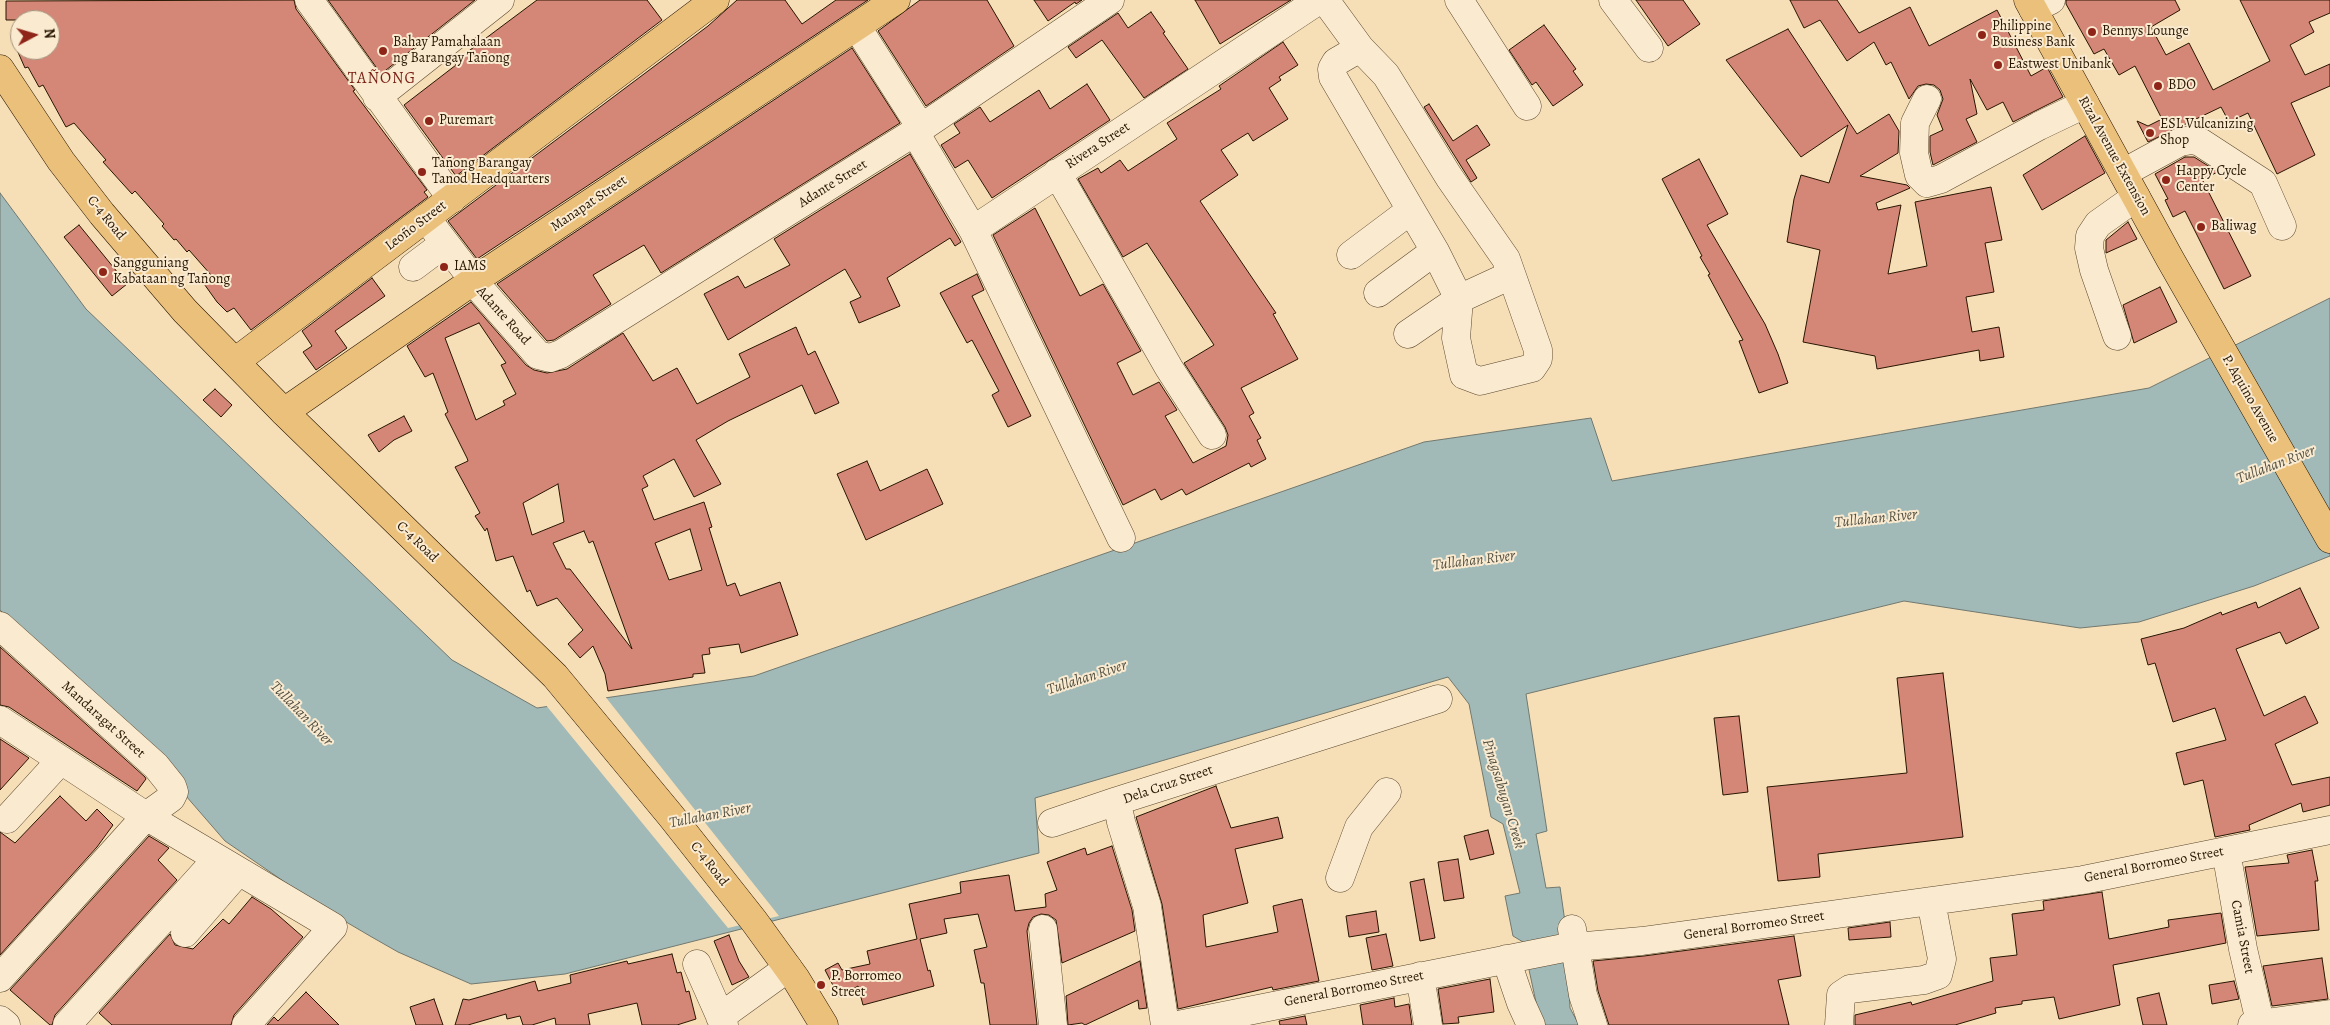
<!DOCTYPE html>
<html>
<head>
<meta charset="utf-8">
<style>
  body { margin:0 }
  #map { position:relative; width:2330px; height:1025px; overflow:hidden; background:#f6dfb6; font-family:Alegreya,serif }
  canvas { display:block }
  .north { position:absolute; left:10px; top:10px; width:50px; height:50px; box-sizing:border-box; background:#f9ead0; border:1px solid #a5957d; border-radius:50%; rotate:84deg; font-size:14px; font-weight:700; line-height:20px; text-align:center; color:#281501 }
  .north::after { content:''; display:block; margin:auto; width:18px; height:22px; background:#8f2418; clip-path:polygon(50% 0,100% 100%,50% 72%,0 100%) }
</style>
</head>
<body>
<div id="map">
<canvas width="2330" height="1025"></canvas>
<div class="north">N</div>
</div>
<script>
const g = document.querySelector('canvas').getContext('2d');
g.lineJoin = 'round';
function fillPath(path, color) {
  g.fillStyle = color;
  g.fill(path, 'evenodd');
}
function poly(rows) {
  const path = new Path2D();
  for (const r of rows) {
    path.moveTo(r[0], r[1]);
    for (let i = 2; i < r.length; i += 2) path.lineTo(r[i], r[i + 1]);
  }
  return path;
}
function stroke(path, color, width, dash) {
  g.strokeStyle = color;
  g.lineWidth = width;
  g.lineCap = dash ? 'butt' : 'round';
  g.setLineDash(dash || []);
  g.stroke(path);
}
function write(font, color, halo, rows, align = 'center') {
  g.font = font + ' Alegreya,serif';
  g.lineWidth = 4;
  g.setLineDash([]);
  g.textBaseline = 'middle';
  g.strokeStyle = halo;
  g.fillStyle = color;
  for (const [text, x, y, turn = 0] of rows) {
    g.save();
    g.translate(x, y);
    g.rotate((+turn || 0) * Math.PI / 180);
    g.textAlign = isNaN(turn) ? turn : align;
    if (halo) g.strokeText(text, 0, 0);
    g.fillText(text, 0, 0);
    g.restore();
  }
}
const water = poly([
  [0,193,86,309,452,660,537,708,754,676,1424,442,1591,418,1612,481,2149,388,2330,298,2330,556,2254,586,2139,622,2080,628,1904,601,1526,694,1547,831,1536,834,1546,888,1560,887,1566,929,1570,1008,1579,1025,1543,1025,1539,1016,1523,942,1513,936,1505,896,1520,893,1503,824,1491,817,1469,704,1448,677,1035,798,1039,853,565,974,471,984,398,952,370,936,324,909,225,841,140,743,0,610,0,193]
]);
fillPath(water, '#a1bab8');
stroke(water, '#71786f', 1);
fillPath(poly([
  [604,695,779,916,728,928,545,704]
]), '#f6dfb6');
const building = poly([
  [294,0,296,9,355,90,353,91,427,190,424,192,428,197,251,330,234,308,227,312,217,302,202,281,211,275,189,250,187,252,176,239,174,240,162,226,164,224,135,191,132,194,103,162,106,160,74,123,66,127,43,85,39,87,28,67,25,68,17,50,50,50,50,20,6,20,6,1,294,0],
  [328,0,475,0,381,74,328,0],
  [537,0,647,0,662,20,456,176,404,105,456,65,454,62,537,0],
  [737,0,785,0,802,24,836,0,868,0,477,259,448,221,708,26,737,0],
  [920,0,987,0,1014,46,926,106,878,31,920,0],
  [1034,0,1082,0,1076,4,1075,2,1048,21,1034,0],
  [1195,0,1291,0,1220,44,1195,0],
  [1636,0,1683,0,1700,24,1668,46,1636,0],
  [1790,0,1837,0,1859,33,1910,7,1929,46,1997,10,2031,76,2047,67,2063,97,2013,122,2003,102,1987,110,1970,79,1977,114,1966,119,1977,142,1933,165,1930,152,1930,136,1943,130,1937,115,1943,99,1940,90,1934,85,1926,84,1918,86,1909,99,1891,62,1886,65,1874,42,1847,61,1820,20,1804,28,1790,0],
  [2066,0,2175,0,2180,10,2151,27,2166,55,2189,43,2213,90,2270,61,2240,0,2330,0,2330,13,2309,22,2314,32,2290,45,2305,75,2330,64,2330,86,2291,103,2315,155,2277,174,2248,113,2229,122,2221,107,2148,142,2137,121,2148,126,2162,119,2135,66,2119,75,2104,49,2094,54,2066,4,2066,0],
  [1151,12,1165,32,1163,33,1188,69,1144,98,1102,40,1076,58,1068,47,1118,13,1128,28,1151,12],
  [1544,25,1576,69,1573,71,1583,85,1553,106,1536,82,1532,85,1509,50,1544,25],
  [1788,29,1857,134,1889,114,1899,131,1898,153,1860,176,1907,185,1910,188,1876,203,1878,210,1901,205,1888,274,1927,266,1915,202,1991,187,2002,240,1985,243,1994,292,1966,297,1972,332,1999,327,2004,357,1980,361,1979,350,1877,369,1875,356,1803,342,1820,250,1787,242,1794,199,1801,175,1829,183,1848,125,1801,157,1726,60,1788,29],
  [1283,42,1298,65,1279,77,1281,80,1269,88,1288,119,1253,141,1248,133,1221,150,1238,175,1200,201,1276,313,1273,314,1298,359,1241,388,1254,413,1249,416,1261,438,1257,440,1266,459,1251,467,1249,463,1186,495,1182,489,1161,500,1155,489,1123,505,993,235,1035,208,1080,296,1103,284,1141,351,1117,363,1133,395,1159,382,1177,410,1165,416,1193,463,1226,446,1228,435,1225,427,1184,363,1214,345,1147,243,1123,257,1078,179,1098,168,1101,173,1120,160,1128,171,1177,139,1167,123,1221,89,1219,86,1283,42],
  [852,48,900,123,661,273,644,245,593,275,611,304,554,340,547,341,497,284,852,48],
  [1087,84,1110,120,992,198,968,160,955,168,941,145,960,133,954,124,980,107,990,122,1039,90,1050,109,1087,84],
  [1429,104,1453,141,1477,125,1490,145,1466,160,1477,178,1471,182,1424,107,1429,104],
  [2085,136,2105,173,2042,210,2023,175,2085,136],
  [910,154,961,242,955,246,950,238,887,278,900,306,859,323,850,302,861,297,845,269,728,340,704,294,738,276,745,288,790,265,774,239,910,154],
  [2185,157,2194,157,2218,172,2202,179,2251,276,2224,289,2185,211,2173,217,2165,200,2168,199,2155,174,2185,157],
  [1699,159,1728,214,1707,225,1765,324,1778,354,1788,383,1759,393,1739,341,1743,340,1708,275,1710,274,1700,257,1702,256,1662,179,1699,159],
  [2128,222,2137,239,2106,253,2106,240,2128,222],
  [79,225,127,284,112,296,64,237,79,225],
  [977,274,984,290,972,296,1031,416,1008,427,992,395,999,391,972,340,967,343,940,293,977,274],
  [372,278,385,296,335,331,347,348,316,370,303,352,312,346,302,331,372,278],
  [2160,287,2177,322,2134,343,2123,305,2160,287],
  [471,302,526,365,534,370,547,373,567,369,623,333,653,381,677,368,697,404,750,377,739,354,796,327,808,355,815,351,839,403,815,414,802,385,728,421,696,440,721,484,694,497,674,459,643,476,648,486,642,489,654,520,704,502,712,527,709,528,727,586,735,583,740,596,780,582,798,635,741,653,739,644,709,648,710,654,702,655,705,673,693,674,693,677,608,691,605,674,593,646,580,658,568,644,583,630,557,598,537,606,530,590,527,592,513,556,496,561,487,528,485,531,475,516,480,513,455,467,468,461,467,458,445,414,448,412,433,373,425,377,407,346,471,302],
  [479,323,506,363,501,365,516,394,503,401,505,405,476,420,445,338,479,323],
  [558,484,564,522,532,535,523,503,558,484],
  [690,529,702,570,669,580,655,543,690,529],
  [584,531,589,543,593,541,632,649,570,569,566,569,553,543,584,531],
  [215,389,232,405,221,417,203,400,215,389],
  [404,416,412,431,394,440,379,452,368,435,404,416],
  [867,461,880,491,927,469,943,504,866,540,837,474,867,461],
  [2300,588,2319,628,2286,644,2280,632,2236,649,2264,716,2305,696,2318,723,2275,744,2292,785,2330,777,2330,805,2303,812,2301,803,2249,825,2250,830,2215,837,2203,780,2184,785,2176,753,2226,740,2215,708,2173,722,2155,663,2148,665,2141,639,2184,628,2221,612,2222,615,2256,602,2258,608,2300,588],
  [0,647,145,777,146,779,137,791,9,707,0,705,0,647],
  [1943,673,1963,837,1818,854,1820,877,1778,881,1767,787,1907,773,1897,678,1943,673],
  [1739,716,1748,792,1723,795,1714,718,1739,716],
  [0,739,29,758,0,790,0,739],
  [1216,786,1231,828,1278,817,1283,838,1235,849,1248,903,1203,915,1206,947,1278,932,1273,906,1302,899,1319,981,1273,990,1272,987,1178,1009,1162,904,1136,817,1216,786],
  [60,796,86,821,97,809,113,825,97,847,0,955,0,832,15,843,60,796],
  [1488,830,1494,854,1470,860,1464,836,1488,830],
  [149,836,169,848,158,860,177,880,55,1015,52,1025,50,1025,10,990,149,836],
  [1112,846,1132,910,1135,931,1062,963,1056,920,1049,915,1041,914,1033,917,1029,923,1027,931,1037,1025,990,1025,984,983,981,983,974,950,987,947,978,914,944,919,947,933,920,939,928,971,930,970,934,986,863,1005,858,986,839,997,825,970,838,963,842,970,870,964,867,951,917,939,909,904,961,893,960,882,1009,875,1015,911,1046,907,1045,894,1057,890,1047,862,1085,848,1087,855,1112,846],
  [2312,850,2318,881,2315,881,2319,930,2257,936,2245,867,2289,863,2287,855,2312,850],
  [1458,859,1464,898,1444,901,1438,862,1458,859],
  [1424,879,1435,938,1420,941,1410,882,1424,879],
  [2102,892,2109,939,2169,927,2168,920,2221,913,2226,943,2113,965,2120,1005,2059,1019,2054,997,2022,1001,2022,1004,1995,1008,1996,1013,1955,1025,1855,1025,1855,1015,1911,1002,1912,1005,1993,981,1990,958,2017,955,2012,914,2044,910,2043,901,2102,892],
  [252,897,271,909,303,937,234,1015,231,1025,112,1025,99,1013,170,934,175,945,193,949,223,919,229,924,252,897],
  [1376,911,1379,932,1349,937,1346,916,1376,911],
  [1890,922,1891,937,1849,940,1848,928,1890,922],
  [1386,934,1393,966,1372,970,1366,938,1386,934],
  [729,935,739,961,749,977,732,985,714,941,729,935],
  [1794,936,1801,976,1778,980,1789,1025,1609,1025,1598,991,1593,961,1644,956,1794,936],
  [672,954,677,973,681,972,686,992,689,991,696,1019,677,1025,642,1025,637,1003,588,1014,590,1025,556,1025,555,1018,532,1025,523,1025,520,1016,507,1019,506,1014,468,1025,455,1025,463,999,469,1000,535,981,538,991,571,983,570,975,627,961,628,964,672,954],
  [2322,958,2328,999,2272,1006,2263,966,2322,958],
  [1140,961,1147,1008,1139,1009,1138,1000,1085,1025,1082,1023,1068,1025,1066,996,1140,961],
  [1490,979,1494,1012,1458,1017,1459,1023,1443,1024,1438,989,1490,979],
  [2234,981,2239,999,2212,1004,2209,985,2234,981],
  [306,992,339,1025,267,1025,274,1017,278,1021,306,992],
  [2159,993,2167,1025,2143,1025,2137,998,2159,993],
  [1394,998,1395,1007,1409,1004,1412,1025,1363,1025,1360,1005,1394,998],
  [434,999,443,1025,416,1025,410,1007,434,999],
  [1305,1016,1307,1025,1280,1025,1279,1021,1305,1016]
]);
fillPath(building, '#d48677');
stroke(building, '#281501', 1);
const minor = poly([
  [309,0,452,199],
  [1325,0,1360,48,1336,62,1332,69,1333,77,1435,251,1459,299,1456,338,1464,375,1480,381,1532,368,1538,359,1538,350,1506,259,1449,177,1386,75,1360,48],
  [1459,0,1527,106],
  [1613,0,1649,48],
  [2033,9,2051,0],
  [857,27,918,123,919,139,973,230,1121,538],
  [377,97,500,0],
  [1927,99,1915,123,1914,153,1919,175,1927,183,1941,179,2039,126,2085,104],
  [1057,173,1169,368,1212,435],
  [2123,173,2180,142,2192,140,2200,142,2263,183,2282,226],
  [426,218,481,290,538,355,550,358,561,354,918,130,1110,0],
  [973,230,1319,0],
  [1351,255,1411,210],
  [413,267,445,243],
  [1378,293,1435,251],
  [1408,334,1459,299,1511,275],
  [2117,336,2094,270,2089,248,2090,236,2098,224,2136,197],
  [0,626,156,766,172,786,174,792,171,798,146,816,0,978],
  [0,720,146,816,333,927,246,1025],
  [7,819,61,760],
  [1052,823,1117,801],
  [2226,851,2243,949,2260,1022],
  [1340,878,1359,827,1387,792],
  [1043,929,1053,1025],
  [1572,929,1583,995,1593,1025],
  [185,933,238,872],
  [1506,959,1521,1003,1531,1025],
  [697,964,724,1025],
  [1420,976,1428,1025],
  [720,1017,788,968],
  [0,1020,6,1025],
  [67,1025,217,859],
  [1165,1025,1147,906,1121,822,1117,801,1438,699],
  [1178,1025,1564,948,1642,941,2083,880,2330,830],
  [1839,1025,1841,995,1850,989,1924,980,1938,975,1942,959,1931,901],
  [2252,1025,2330,1014]
]);
const major = poly([
  [2028,0,2170,259,2330,539],
  [236,361,715,0],
  [284,412,473,281,896,0]
]);
const highway = poly([
  [0,69,61,161,102,214,185,311,284,412,555,676,671,816,754,921,796,979,824,1025]
]);
stroke(minor, '#5c482e', 29);
stroke(major, '#281501', 29);
stroke(highway, '#281501', 29);
stroke(minor, '#f9ead0', 28);
stroke(major, '#ebc07b', 28);
stroke(highway, '#ebc07b', 28);
for (const [x, y, r, color] of [
  [2092,32,5,"#8f2418"],
  [1982,35,5,"#8f2418"],
  [383,51,5,"#8f2418"],
  [1998,65,5,"#8f2418"],
  [2158,86,5,"#8f2418"],
  [429,121,5,"#8f2418"],
  [2150,133,5,"#8f2418"],
  [422,172,5,"#8f2418"],
  [2166,180,5,"#8f2418"],
  [2201,227,5,"#8f2418"],
  [444,267,5,"#8f2418"],
  [103,272,5,"#8f2418"],
  [821,985,5,"#8f2418"]
]) {
  const dot = new Path2D();
  dot.arc(x, y, r, 0, 2 * Math.PI);
  g.fillStyle = color;
  g.fill(dot);
  stroke(dot, '#f9ead0', 2);
}
write('14px', '#281501', '#f9ead0', [
  ["Philippine",1992,27],
  ["Business Bank",1992,43],
  ["Bennys Lounge",2102,32],
  ["Bahay Pamahalaan",393,43],
  ["ng Barangay Tañong",393,59],
  ["Eastwest Unibank",2008,65],
  ["BDO",2168,86],
  ["Puremart",439,121],
  ["ESL Vulcanizing",2160,125],
  ["Shop",2160,141],
  ["Tañong Barangay",432,164],
  ["Tanod Headquarters",432,180],
  ["Happy Cycle",2176,172],
  ["Center",2176,188],
  ["Baliwag",2211,227],
  ["Sangguniang",113,264],
  ["Kabataan ng Tañong",113,280],
  ["IAMS",454,267],
  ["P. Borromeo",831,977],
  ["Street",831,993]
], 'left');
write('14px', '#281501', '#f9ead0', [
  ["Rivera Street",1098,146,-33],
  ["Rizal Avenue Extension",2114,156,61],
  ["Adante Street",833,184,-32],
  ["Manapat Street",589,204,-34],
  ["C-4 Road",106,218,51],
  ["Leoño Street",416,226,-37],
  ["Adante Road",503,316,48],
  ["P. Aquino Avenue",2250,399,60],
  ["C-4 Road",417,542,44],
  ["Mandaragat Street",103,720,42],
  ["Dela Cruz Street",1168,785,-19],
  ["C-4 Road",709,864,52],
  ["General Borromeo Street",2154,865,-11],
  ["General Borromeo Street",1754,926,-8],
  ["Camia Street",2242,937,79],
  ["General Borromeo Street",1354,989,-11]
]);
write('italic 15px', '#524f41', '#f9ead0', [
  ["Tullahan River",2276,465,-21],
  ["Tullahan River",1876,519,-6],
  ["Tullahan River",1474,561,-7],
  ["Tullahan River",1087,678,-18],
  ["Tullahan River",301,714,46],
  ["Pinagsabugan Creek",1503,794,73],
  ["Tullahan River",710,816,-11]
]);
g.letterSpacing = '1px';
write('16px', '#7a1f14', '#f9ead0', [
  ["TAÑONG",382,79]
]);
g.letterSpacing = '0px';
</script>
</body>
</html>
